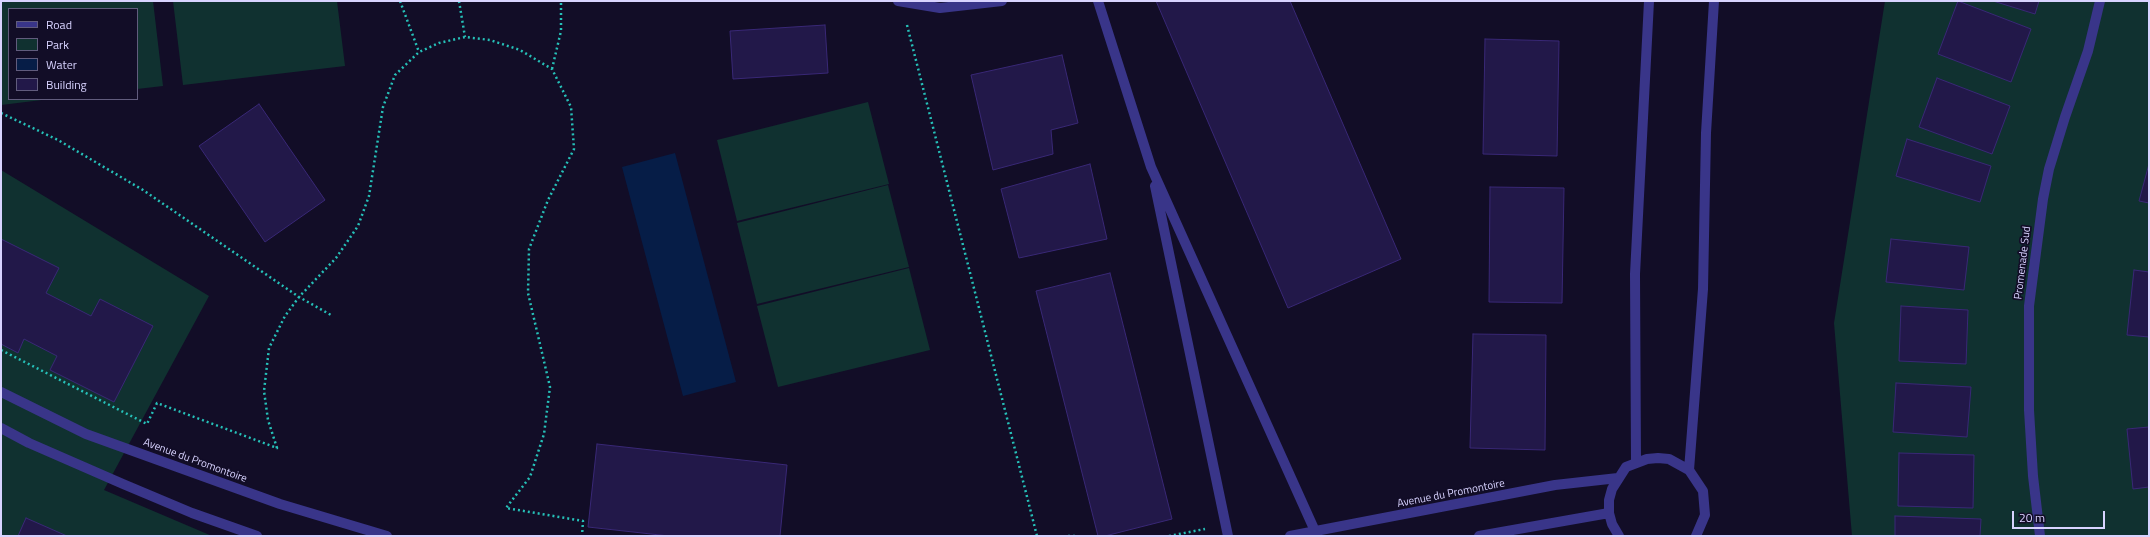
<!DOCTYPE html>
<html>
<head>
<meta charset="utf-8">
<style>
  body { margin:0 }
  #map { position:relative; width:2150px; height:537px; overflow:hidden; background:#120d27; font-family:"Titillium Web",sans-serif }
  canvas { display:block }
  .frame { position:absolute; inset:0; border:2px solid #d8d3ff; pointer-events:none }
  .legend { position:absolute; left:8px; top:8px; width:130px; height:92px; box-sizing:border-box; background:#120d27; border:1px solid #615c7d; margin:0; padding:5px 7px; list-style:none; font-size:12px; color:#d8d3ff }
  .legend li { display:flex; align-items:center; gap:8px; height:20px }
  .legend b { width:20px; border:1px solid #615c7d }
  .scale { position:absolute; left:2012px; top:511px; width:93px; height:18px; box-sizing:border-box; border:2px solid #d8d3ff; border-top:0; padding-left:5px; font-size:12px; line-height:14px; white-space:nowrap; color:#d8d3ff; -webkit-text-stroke:3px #120d27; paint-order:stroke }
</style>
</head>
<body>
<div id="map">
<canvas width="2150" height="537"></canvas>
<div class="frame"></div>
<ul class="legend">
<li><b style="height:5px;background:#393589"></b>Road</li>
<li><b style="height:11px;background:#103130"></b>Park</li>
<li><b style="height:11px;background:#061d47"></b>Water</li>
<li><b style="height:11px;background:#221849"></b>Building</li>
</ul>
<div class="scale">20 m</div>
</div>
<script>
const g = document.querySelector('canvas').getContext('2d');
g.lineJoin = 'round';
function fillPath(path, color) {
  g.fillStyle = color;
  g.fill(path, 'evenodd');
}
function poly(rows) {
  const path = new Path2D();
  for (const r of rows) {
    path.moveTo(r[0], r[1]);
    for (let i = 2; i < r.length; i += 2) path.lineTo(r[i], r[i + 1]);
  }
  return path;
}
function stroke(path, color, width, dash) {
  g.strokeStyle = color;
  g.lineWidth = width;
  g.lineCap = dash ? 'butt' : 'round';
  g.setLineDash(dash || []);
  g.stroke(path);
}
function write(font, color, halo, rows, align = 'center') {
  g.font = font + ' "Titillium Web",sans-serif';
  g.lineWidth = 3.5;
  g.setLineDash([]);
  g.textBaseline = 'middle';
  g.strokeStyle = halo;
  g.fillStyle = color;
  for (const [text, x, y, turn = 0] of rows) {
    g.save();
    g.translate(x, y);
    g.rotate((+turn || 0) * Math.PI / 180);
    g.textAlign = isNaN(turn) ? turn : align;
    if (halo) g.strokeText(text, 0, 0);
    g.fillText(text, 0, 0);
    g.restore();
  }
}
fillPath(poly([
  [1,1,153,1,163,86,137,89,137,9,9,9,9,99,50,99,1,105],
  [173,1,337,1,345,66,183,85],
  [1885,1,2149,1,2149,536,1852,536,1834,323],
  [868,102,889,184,737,221,717,140],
  [1,170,209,296,104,490,212,536,1,536],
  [888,185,909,267,757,304,737,223],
  [909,268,930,350,778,387,757,306]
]), '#103130');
fillPath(poly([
  [675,153,736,382,683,396,622,167]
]), '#061d47');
const building = poly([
  [1156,1,1290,1,1401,259,1288,308,1156,1],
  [1958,1,2031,29,2011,82,1938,54,1958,1],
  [1993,1,2039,1,2035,14,1993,1],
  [825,25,828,73,733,79,730,31,825,25],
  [1485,39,1559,41,1557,156,1483,154,1485,39],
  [1062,55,1078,123,1051,130,1053,154,993,170,971,75,1062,55],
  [1937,78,2010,106,1992,154,1919,127,1937,78],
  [259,104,325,200,265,242,199,146,259,104],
  [1907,139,1991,166,1980,202,1896,176,1907,139],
  [1090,164,1107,239,1019,258,1001,189,1090,164],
  [2149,164,2149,203,2139,201,2149,164],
  [1490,187,1564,188,1562,303,1489,302,1490,187],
  [1,239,59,268,46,293,91,316,100,299,153,326,114,402,50,370,57,356,24,339,18,353,1,344,1,239],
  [1891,239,1969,247,1964,290,1886,282,1891,239],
  [2134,270,2149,272,2149,337,2127,335,2134,270],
  [1110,273,1172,519,1105,536,1098,536,1036,291,1110,273],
  [1901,306,1968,310,1966,364,1899,361,1901,306],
  [1473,334,1546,335,1545,450,1470,448,1473,334],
  [1896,383,1971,387,1967,437,1893,432,1896,383],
  [2149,427,2149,487,2133,489,2127,429,2149,427],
  [597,444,787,465,780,536,669,536,588,527,597,444],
  [1899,453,1974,455,1973,508,1898,506,1899,453],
  [1895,516,1981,519,1980,536,1895,536,1895,516],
  [26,518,67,536,18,536,26,518]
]);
fillPath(building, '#221849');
stroke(building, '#392876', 1);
stroke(poly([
  [400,1,419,52],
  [459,1,465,37],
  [907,25,1037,536],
  [552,69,561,31,561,1],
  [1,113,58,140,143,190,299,297,331,315],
  [1,350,147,424,157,403,277,448,268,420,264,391,269,348,285,316,299,297,336,258,358,226,369,196,383,107,395,75,419,52,439,43,465,37,490,40,520,50,552,69,571,107,574,149,548,200,529,249,528,293,550,387,544,434,530,477,506,508,583,521,582,536],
  [1068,536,1075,536],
  [1169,536,1205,529]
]), '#26c0b8', 2.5, [2, 3]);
stroke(poly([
  [898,1,940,8,1002,1],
  [1098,1,1151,167,1315,531],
  [1155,186,1228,536],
  [1,392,86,434,280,504,387,536],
  [1,428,29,443,123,484,192,513,257,536],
  [1636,463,1635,274,1649,1],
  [1689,470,1703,289,1706,133,1714,1],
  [1290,536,1555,485,1618,478],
  [1479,536,1609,513],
  [1619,536,1612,524,1609,513,1609,500,1612,489,1626,467,1647,459,1658,458,1669,459,1689,470,1703,491,1705,515,1696,536],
  [2040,536,2033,476,2029,410,2029,306,2043,199,2049,169,2065,117,2088,51,2100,1]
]), '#393589', 10);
write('11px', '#d8d3ff', '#120d27', [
  ["Promenade Sud",2023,263,-83],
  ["Avenue du Promontoire",195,461,20],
  ["Avenue du Promontoire",1451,494,-11]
]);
</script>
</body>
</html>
